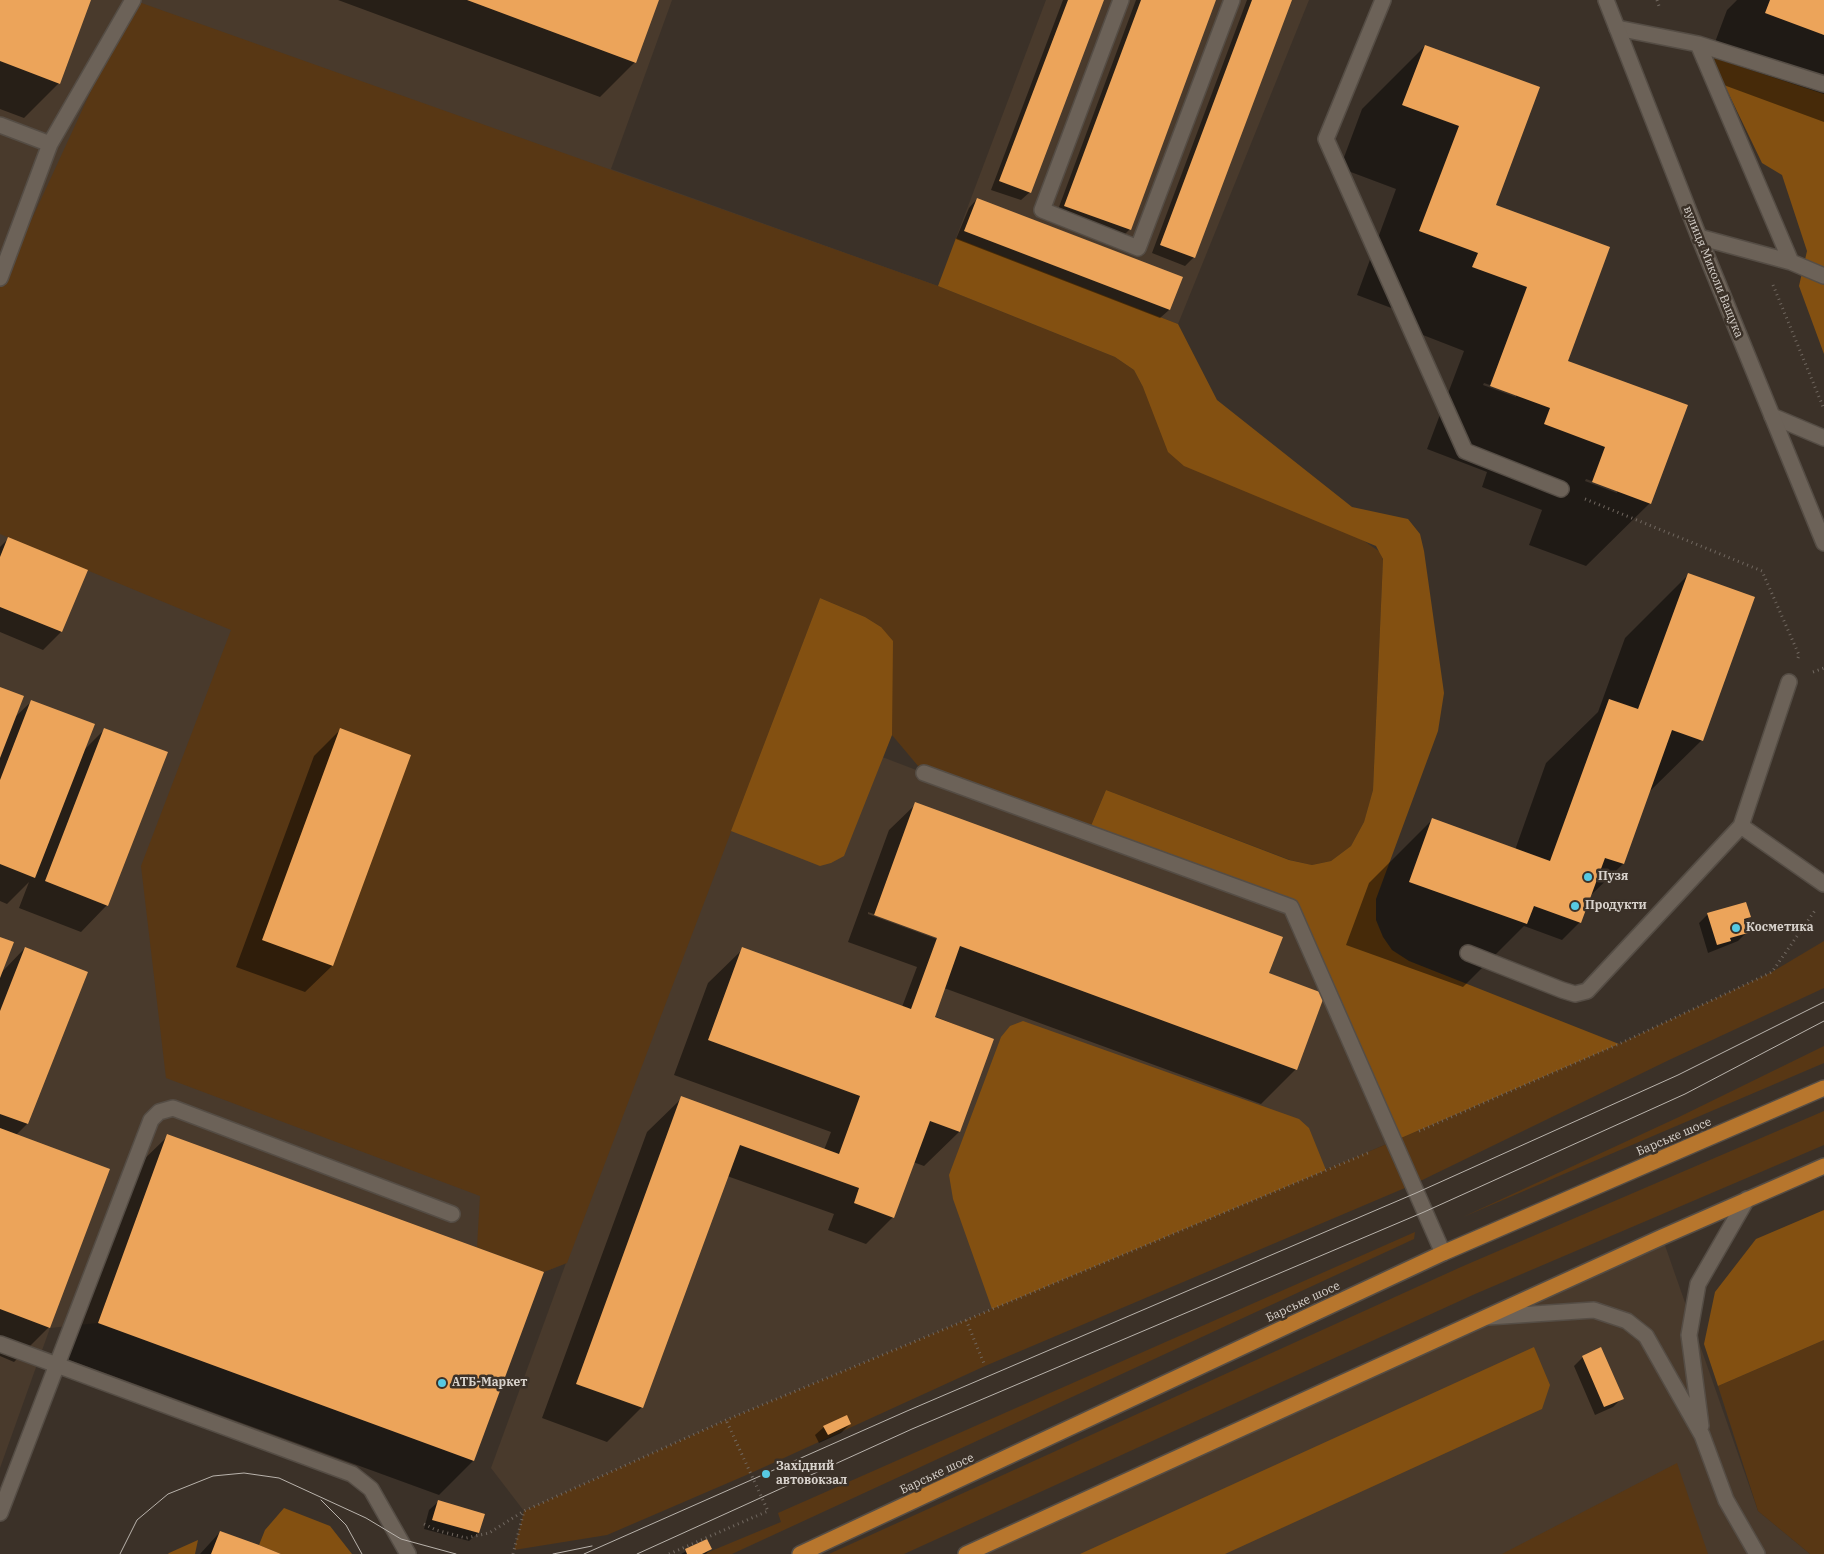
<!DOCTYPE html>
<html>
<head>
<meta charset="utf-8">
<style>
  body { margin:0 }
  canvas { display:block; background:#3b3128 }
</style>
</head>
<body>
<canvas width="1824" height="1554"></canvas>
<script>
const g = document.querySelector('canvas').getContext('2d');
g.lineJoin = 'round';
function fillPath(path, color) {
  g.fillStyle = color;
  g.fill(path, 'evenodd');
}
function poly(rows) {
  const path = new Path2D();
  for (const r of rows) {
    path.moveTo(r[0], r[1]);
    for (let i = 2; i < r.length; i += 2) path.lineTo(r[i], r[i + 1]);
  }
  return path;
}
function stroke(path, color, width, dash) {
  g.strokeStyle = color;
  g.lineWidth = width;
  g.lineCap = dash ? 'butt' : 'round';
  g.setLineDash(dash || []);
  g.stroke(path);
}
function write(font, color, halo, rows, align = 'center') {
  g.font = font + ' "IBM Plex Serif",serif';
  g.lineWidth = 5;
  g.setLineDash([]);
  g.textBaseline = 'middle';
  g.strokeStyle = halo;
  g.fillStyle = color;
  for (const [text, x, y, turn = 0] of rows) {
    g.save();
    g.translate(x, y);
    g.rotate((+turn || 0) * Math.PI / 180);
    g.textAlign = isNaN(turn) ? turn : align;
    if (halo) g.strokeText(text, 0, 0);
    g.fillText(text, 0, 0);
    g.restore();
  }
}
fillPath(poly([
  [0,0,672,0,611,169,938,286,775,716,924,773,1291,907,1394,1141,726,1420,524,1511,491,1468,566,1263,544,1272,167,1134,98,1323,50,1328,0,1468],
  [1046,0,1309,0,1178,324,956,238],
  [1662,1237,1758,1511,1810,1554,980,1554]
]), '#493a2c');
fillPath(poly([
  [133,0,938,286,1115,357,1134,370,1143,387,1380,552,1383,560,1373,790,1364,822,1351,846,1331,861,1312,865,1290,860,1106,790,1088,833,924,773,892,735,881,627,865,617,820,598,567,1263,544,1272,477,1247,480,1196,166,1078,141,866,231,630,0,534,0,288],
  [1824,941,1824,988,1669,1060,1412,1185,985,1366,751,1473,607,1535,514,1550,524,1511,726,1420,1394,1141,1619,1044,1772,972],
  [1824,1046,1824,1063,1463,1217,1679,1117],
  [1824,1111,1824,1145,1475,1294,904,1554,829,1554,1461,1267],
  [1415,1232,1414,1239,732,1554,704,1554,781,1522,778,1513],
  [1824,1340,1824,1554,1810,1554,1758,1511,1718,1386],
  [1677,1463,1708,1554,1502,1554]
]), '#583714');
fillPath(poly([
  [1711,57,1824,94,1824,354,1799,286,1807,251,1782,175,1762,163],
  [956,238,1178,324,1217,400,1352,507,1408,519,1420,534,1424,551,1444,693,1438,731,1376,899,1376,920,1383,937,1392,950,1409,961,1619,1044,1394,1141,1291,907,1088,833,1106,790,1289,860,1312,865,1331,861,1351,846,1364,822,1373,790,1383,559,1376,546,1184,466,1168,452,1143,387,1134,370,1115,357,938,286],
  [820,598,865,617,881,627,893,641,892,735,844,856,831,863,820,866,731,831],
  [1023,1021,1299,1119,1309,1128,1326,1170,992,1309,953,1199,949,1175,1001,1037,1010,1026],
  [1824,1210,1824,1340,1718,1386,1704,1344,1715,1292,1756,1239],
  [1534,1347,1550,1385,1542,1409,1225,1554,1080,1554],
  [284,1508,330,1526,352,1554,281,1554,259,1545,265,1530],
  [198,1540,195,1554,168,1554,169,1553]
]), '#835011');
fillPath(poly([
  [0,0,90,0,59,83,24,118,0,109],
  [338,0,658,0,635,62,600,97],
  [1063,0,1102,0,1030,192,1021,200,991,190],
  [1136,0,1215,0,1129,230,1121,238,1056,215],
  [1247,0,1291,0,1194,257,1185,266,1152,253],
  [1737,0,1824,0,1824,122,1702,77,1727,10],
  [1425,46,1494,206,1566,361,1650,503,1586,566,1529,545,1542,510,1482,487,1487,472,1427,449,1464,351,1410,330,1415,317,1357,295,1396,189,1340,168,1362,109],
  [1484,383,1516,394,1516,397,1483,385],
  [1586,479,1617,490,1617,493,1585,481],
  [977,199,1181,278,1169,310,1160,318,956,239,969,208],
  [8,539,86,570,61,632,43,650,0,632,0,547],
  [1688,575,1702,740,1648,793,1623,864,1590,896,1580,922,1562,940,1524,926,1463,987,1346,945,1369,883,1432,820,1515,850,1546,763,1598,712,1625,638],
  [0,688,14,718,32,701,84,750,105,729,107,905,81,932,19,908,29,882,7,904,0,901],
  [340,730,409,756,332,966,305,992,236,967,314,756],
  [916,804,1267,974,1296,1069,1261,1104,944,988,934,1016,993,1040,959,1132,924,1166,913,1162,893,1217,866,1244,828,1230,834,1214,727,1176,642,1407,607,1442,542,1418,647,1132,682,1098,824,1150,831,1132,674,1075,708,983,743,949,902,1007,917,967,848,942,889,830],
  [868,912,942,938,942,941,868,914],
  [1708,914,1749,917,1743,923,1746,933,1738,941,1708,953,1699,923],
  [0,938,1,973,25,948,27,1124,16,1135,49,1327,14,1362,0,1356],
  [168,1136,473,1461,439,1495,64,1358,133,1170],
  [1583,1357,1622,1398,1613,1407,1595,1415,1574,1366],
  [850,1424,841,1433,819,1443,815,1435,824,1427],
  [438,1502,483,1514,478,1533,469,1541,424,1529,429,1510],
  [220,1532,278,1554,200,1554],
  [707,1540,710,1549,706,1554,681,1554]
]), '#0007');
fillPath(poly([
  [0,0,91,0,60,84,0,61],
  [467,0,659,0,636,63],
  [1068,0,1104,0,1031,193,999,181],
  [1141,0,1216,0,1131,230,1064,206],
  [1252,0,1292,0,1195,258,1160,245],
  [1770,0,1824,0,1824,35,1765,13],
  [1425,45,1540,87,1496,205,1610,247,1568,361,1688,405,1651,504,1592,482,1605,447,1544,424,1550,408,1490,386,1527,287,1472,267,1478,253,1419,231,1459,126,1402,105],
  [977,198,1183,277,1170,310,964,231],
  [8,537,88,570,62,632,0,607,0,557],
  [1688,573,1755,597,1703,741,1672,730,1624,864,1605,858,1581,923,1534,906,1527,924,1409,882,1432,818,1550,861,1609,699,1638,709],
  [0,687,24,696,0,758],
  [31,700,95,724,35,878,0,864,0,780],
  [104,728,168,752,108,906,45,881],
  [340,728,411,755,333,966,262,940],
  [915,802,1283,937,1269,973,1325,994,1297,1070,960,946,935,1017,994,1039,960,1132,930,1121,894,1218,854,1203,859,1188,740,1145,643,1408,576,1384,681,1096,839,1154,860,1096,708,1040,742,947,911,1009,937,938,874,915],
  [1746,902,1751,917,1744,919,1748,933,1730,938,1731,941,1717,945,1707,913],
  [0,937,14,942,0,978],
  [25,947,88,972,28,1124,0,1114,0,1011],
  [0,1128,110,1169,50,1328,0,1309],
  [167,1134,544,1272,474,1461,98,1323],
  [1601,1347,1624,1399,1604,1407,1582,1356],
  [847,1415,851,1424,828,1435,823,1426],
  [438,1500,485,1514,479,1533,432,1520],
  [220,1531,259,1545,281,1554,211,1554],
  [707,1539,712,1549,702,1554,687,1554,685,1549]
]), '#eca45a');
const lane = poly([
  [1121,0,1042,210,1138,248,1232,0],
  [1383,0,1326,139,1465,451,1561,489],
  [1617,28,1698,44,1824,84],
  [1698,44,1791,262],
  [0,125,50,144],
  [1699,237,1791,262,1824,276],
  [0,278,50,144,133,0],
  [1772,416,1824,438],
  [924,773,1291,907,1443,1253],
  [1741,826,1824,884],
  [1468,953,1562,990,1575,994,1587,991,1741,826,1789,682],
  [1488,1317,1594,1310,1627,1321,1646,1336,1702,1435,1726,1500,1757,1554],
  [0,1344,352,1474,371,1489,408,1554],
  [1701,1426,1689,1335,1698,1284,1747,1199],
  [0,1513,151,1120,159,1112,173,1108,452,1214]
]);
const street = poly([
  [1606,0,1699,237,1824,543]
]);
const highway = poly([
  [800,1554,1443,1253,1824,1088],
  [966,1554,1662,1237,1824,1166]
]);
stroke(lane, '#554d45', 18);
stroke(street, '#554d45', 18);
stroke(highway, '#554d45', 18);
stroke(poly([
  [1657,0,1660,9],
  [1773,285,1824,409],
  [1585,499,1762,571,1799,655,1798,658],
  [1813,672,1824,668],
  [1419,1131,1619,1044,1772,972,1816,909],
  [966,1320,985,1366],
  [424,1524,436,1530,466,1538,489,1533,524,1511,726,1420,1370,1152],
  [513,1554,524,1511],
  [669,1554,768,1511,726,1420]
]), '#716860', 3, [1, 4]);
stroke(lane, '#6c6258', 15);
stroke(street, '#6c6258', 15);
stroke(highway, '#b7762d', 15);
stroke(poly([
  [321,1500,346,1525,362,1554],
  [120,1554,137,1520,168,1494,213,1476,244,1473,279,1478,366,1518,401,1539,456,1554],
  [553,1554,592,1546],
  [584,1554,907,1411,1416,1193,1678,1075,1824,1002],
  [637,1554,912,1429,1424,1212,1685,1094,1824,1021]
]), '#b9b3ac', 1);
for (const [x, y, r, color] of [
  [1588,877,5,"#57c9e2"],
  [1575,906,5,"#57c9e2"],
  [1736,928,5,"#57c9e2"],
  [442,1383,5,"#57c9e2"],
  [766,1474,5,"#57c9e2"]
]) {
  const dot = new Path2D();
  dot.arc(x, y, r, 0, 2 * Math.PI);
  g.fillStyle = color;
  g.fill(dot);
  stroke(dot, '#3b3128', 2);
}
write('12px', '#d8d2cc', '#3b3128', [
  ["вулиця Миколи Ващука",1713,272,68],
  ["Барське шосе",1674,1137,-23],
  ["Барське шосе",1303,1302,-25],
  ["Барське шосе",937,1474,-25]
]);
write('bold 12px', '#d8d2cc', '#3b3128', [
  ["Пузя",1598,877],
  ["Продукти",1585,906],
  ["Косметика",1746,928],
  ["АТБ-Маркет",452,1383],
  ["Західний",776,1467],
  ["автовокзал",776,1481]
], 'left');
</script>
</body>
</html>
